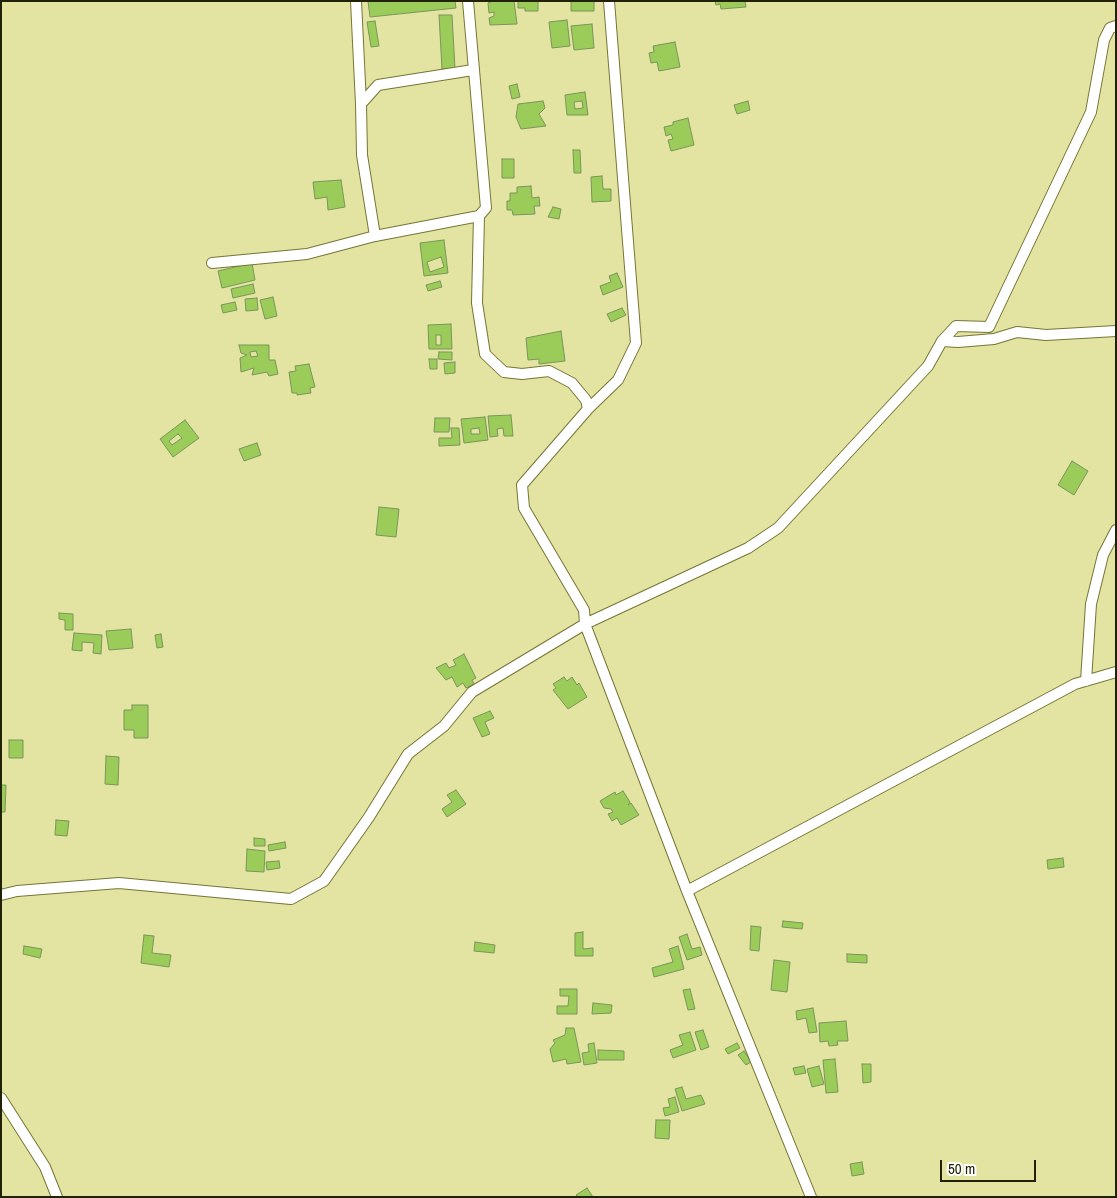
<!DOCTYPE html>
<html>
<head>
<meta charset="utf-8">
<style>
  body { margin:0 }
  #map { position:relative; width:1117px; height:1198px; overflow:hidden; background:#e3e4a1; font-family:"Archivo Narrow",sans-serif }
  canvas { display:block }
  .frame { position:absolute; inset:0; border:2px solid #212106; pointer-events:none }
  .scale { position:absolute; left:940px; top:1160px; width:96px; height:22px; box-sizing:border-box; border:2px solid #212106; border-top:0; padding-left:6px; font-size:15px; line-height:18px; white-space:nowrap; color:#212106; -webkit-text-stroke:4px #fff; paint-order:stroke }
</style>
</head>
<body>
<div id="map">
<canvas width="1117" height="1198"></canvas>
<div class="frame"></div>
<div class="scale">50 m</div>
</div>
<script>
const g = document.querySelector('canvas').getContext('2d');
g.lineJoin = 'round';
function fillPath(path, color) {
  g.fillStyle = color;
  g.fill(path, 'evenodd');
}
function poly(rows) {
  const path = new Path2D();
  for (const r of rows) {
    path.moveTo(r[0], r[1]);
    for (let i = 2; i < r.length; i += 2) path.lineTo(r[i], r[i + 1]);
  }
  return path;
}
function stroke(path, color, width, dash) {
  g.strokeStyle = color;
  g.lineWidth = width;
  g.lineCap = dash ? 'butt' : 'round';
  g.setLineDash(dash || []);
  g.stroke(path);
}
const building = poly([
  [368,1,455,1,456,8,370,17,368,1],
  [493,1,514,1,517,24,490,25,489,18,494,16,494,12,489,13,488,3,493,1],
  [518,1,538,1,538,11,525,11,525,8,518,8,518,1],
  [571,1,594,1,594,11,571,11,571,1],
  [715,1,745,1,746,7,721,9,720,4,716,5,715,1],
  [439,15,452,15,455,69,442,69,439,15],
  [567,20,570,46,552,48,549,22,567,20],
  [375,21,379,46,371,47,367,22,375,21],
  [592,24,594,48,574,50,571,26,592,24],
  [675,42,680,67,659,71,657,62,651,63,649,53,654,52,653,46,675,42],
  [517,84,520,97,512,99,509,86,517,84],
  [585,92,588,115,567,115,565,95,585,92],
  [582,101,583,108,575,109,574,102,582,101],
  [543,101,545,108,539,114,546,126,521,129,516,117,518,104,543,101],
  [748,101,750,110,737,114,734,105,748,101],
  [688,118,694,145,671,151,668,140,673,139,671,134,666,136,664,127,673,125,673,122,688,118],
  [573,150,580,150,581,173,574,173,573,150],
  [502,159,514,159,514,178,502,178,502,159],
  [602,176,603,189,611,189,611,201,592,202,591,177,602,176],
  [341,180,345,207,328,210,327,197,315,199,313,182,341,180],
  [531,186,532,198,539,197,540,206,534,206,535,214,513,215,512,210,507,210,507,201,510,201,510,193,517,193,517,187,531,186],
  [553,207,561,209,559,219,548,217,553,207],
  [444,240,448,273,424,276,420,243,444,240],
  [441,257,444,267,430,272,427,262,441,257],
  [252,263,255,280,222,288,218,271,252,263],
  [617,273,623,287,603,295,600,286,611,282,609,276,617,273],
  [440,281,442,287,428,291,426,285,440,281],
  [253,284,255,293,233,298,231,289,253,284],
  [273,297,277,316,265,319,260,300,273,297],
  [257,298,258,310,246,311,245,299,257,298],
  [235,302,237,310,223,313,221,305,235,302],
  [622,308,626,315,611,322,607,314,622,308],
  [451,324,452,349,429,349,428,325,451,324],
  [436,335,441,335,441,345,436,345,436,335],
  [561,331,565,361,539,364,539,359,528,360,526,338,561,331],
  [239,345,269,345,269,360,275,360,278,374,269,376,267,372,252,375,254,368,241,372,240,358,247,355,241,353,239,345],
  [256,351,258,356,251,357,250,352,256,351],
  [439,352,452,352,452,360,438,359,439,352],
  [429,359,437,359,437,369,430,369,429,359],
  [455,362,455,373,445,374,444,363,455,362],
  [309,364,315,387,310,388,311,393,297,395,297,393,292,393,289,372,296,371,295,366,309,364],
  [511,415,513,436,504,436,503,428,497,429,498,436,490,437,488,416,511,415],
  [485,417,488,440,464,443,461,419,485,417],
  [479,428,480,434,471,434,471,429,479,428],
  [435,418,450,418,449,432,434,432,435,418],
  [185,420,199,438,173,457,160,439,185,420],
  [178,434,182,438,172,445,169,441,178,434],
  [451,428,459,428,460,445,439,446,439,438,452,438,451,428],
  [257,443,261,455,244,461,239,449,257,443],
  [1072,461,1088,471,1074,495,1058,485,1072,461],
  [379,507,399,509,396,537,376,535,379,507],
  [59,613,73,614,73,630,65,630,65,620,59,619,59,613],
  [131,629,133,648,109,650,106,631,131,629],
  [74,633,102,635,101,654,93,653,94,643,82,642,82,651,72,650,74,633],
  [161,634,163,647,157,648,155,635,161,634],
  [464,654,476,678,472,680,474,684,466,688,463,683,457,687,452,677,446,680,436,668,446,663,449,668,456,665,453,660,464,654],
  [564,677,567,681,572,677,577,685,579,683,587,697,568,709,553,690,556,688,553,684,564,677],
  [132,705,148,705,148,738,134,738,134,730,124,730,124,710,132,710,132,705],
  [490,711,494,718,485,722,490,734,482,737,473,718,490,711],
  [9,740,23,740,23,758,9,758,9,740],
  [106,756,119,757,118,785,105,784,106,756],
  [1,785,6,785,5,812,1,812,1,785],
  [456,790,466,804,447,817,442,809,452,802,447,795,456,790],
  [623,791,630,802,628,805,631,803,639,815,621,825,617,818,612,821,608,814,613,812,611,809,604,808,600,801,615,792,616,795,623,791],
  [56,820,69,821,67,836,55,835,56,820],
  [254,838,265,839,265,846,254,846,254,838],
  [285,842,286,848,269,851,268,845,285,842],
  [247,849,265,851,264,872,246,871,247,849],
  [1063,858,1064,867,1048,869,1047,860,1063,858],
  [279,861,280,868,267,870,266,862,279,861],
  [783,921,803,923,802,929,782,927,783,921],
  [751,926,761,927,759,951,750,950,751,926],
  [583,932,583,949,593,948,593,956,575,956,575,933,583,932],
  [687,934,692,949,700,947,702,955,687,960,679,937,687,934],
  [144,935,154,936,152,953,171,955,169,967,141,963,144,935],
  [475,942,495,945,494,953,474,951,475,942],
  [24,946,42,949,40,958,23,954,24,946],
  [678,946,684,969,654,977,652,968,673,962,669,949,678,946],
  [847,954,867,955,867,963,847,962,847,954],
  [774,960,790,962,787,992,771,990,774,960],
  [560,989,577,989,577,1014,557,1014,557,1006,568,1006,569,996,560,996,560,989],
  [690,989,695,1009,688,1010,683,990,690,989],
  [593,1003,612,1005,611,1013,592,1014,593,1003],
  [813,1008,817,1032,809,1033,806,1018,797,1020,796,1011,813,1008],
  [846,1021,848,1041,837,1041,838,1045,829,1046,828,1041,820,1042,819,1023,846,1021],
  [566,1028,574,1028,581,1062,567,1064,566,1059,553,1062,550,1049,555,1043,553,1040,565,1035,566,1028],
  [703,1030,709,1047,701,1050,695,1032,703,1030],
  [690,1032,696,1050,673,1058,670,1050,683,1045,679,1035,690,1032],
  [594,1043,597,1063,584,1065,582,1053,589,1052,588,1044,594,1043],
  [737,1043,740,1048,728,1054,725,1049,737,1043],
  [598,1050,624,1051,624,1060,598,1060,598,1050],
  [744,1051,751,1062,746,1065,738,1055,744,1051],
  [835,1059,838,1092,826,1093,823,1060,835,1059],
  [862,1064,871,1064,871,1082,863,1083,862,1064],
  [804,1066,806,1073,795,1075,793,1068,804,1066],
  [819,1066,824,1084,812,1087,807,1069,819,1066],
  [682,1087,686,1099,701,1095,705,1104,682,1111,675,1089,682,1087],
  [675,1097,679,1112,665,1116,663,1108,670,1107,668,1099,675,1097],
  [656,1120,670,1120,669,1139,655,1138,656,1120],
  [862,1162,864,1174,852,1176,850,1164,862,1162],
  [587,1188,593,1197,578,1197,576,1195,587,1188]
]);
fillPath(building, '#9bcc5a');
stroke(building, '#7a945b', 1);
const minor = poly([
  [356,1,361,104],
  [468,1,486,208,479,216,477,303,485,354,504,372,522,374,549,371,572,383,586,400,588,409],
  [609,1,636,343,618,380,588,409,522,485,524,508,584,610,585,624,687,891,811,1197],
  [375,236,362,155,361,104,378,85,473,70],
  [212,263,307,254,375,236,479,216],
  [942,341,958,342,994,339,1017,332,1046,335,1116,331],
  [1086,681,1091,604,1103,555,1116,530],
  [687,891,1075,684,1116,672],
  [1,895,17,891,119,883,291,899,324,881,369,817,408,754,444,726,472,692,585,624,748,548,778,528,928,366,942,341,956,326,989,327,1091,112,1104,40,1110,28,1116,26],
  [1,1098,45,1167,57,1197]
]);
stroke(minor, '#767536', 12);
stroke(minor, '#fff', 10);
</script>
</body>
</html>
